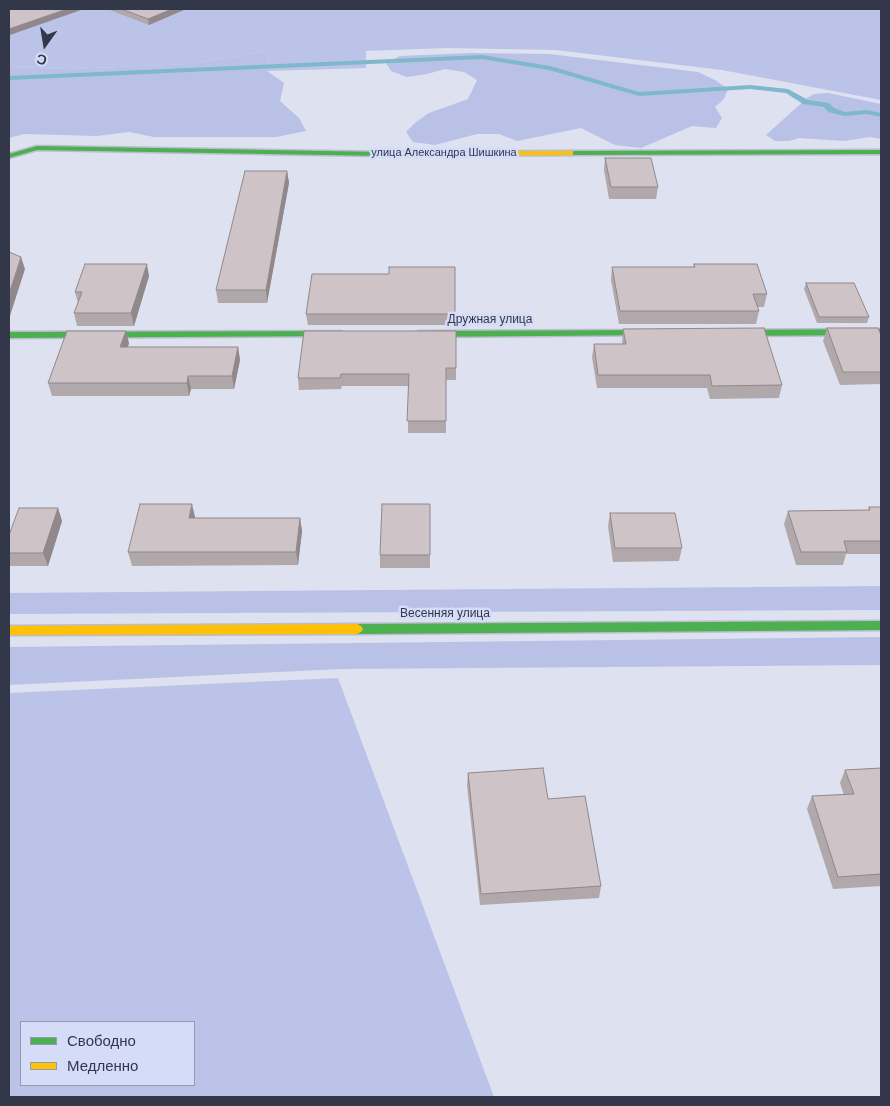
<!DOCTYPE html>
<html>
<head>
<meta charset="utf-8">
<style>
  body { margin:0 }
  #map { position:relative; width:890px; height:1106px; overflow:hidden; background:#dde1f0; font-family:"DM Sans",sans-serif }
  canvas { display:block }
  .frame { position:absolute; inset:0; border:10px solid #33374a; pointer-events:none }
  .legend { position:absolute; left:20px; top:1021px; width:175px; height:65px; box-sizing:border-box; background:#d5dcf8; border:1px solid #949ab2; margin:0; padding:6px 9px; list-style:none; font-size:15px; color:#33374a }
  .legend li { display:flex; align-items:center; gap:10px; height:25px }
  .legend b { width:25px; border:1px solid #949ab2 }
  .north { position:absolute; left:20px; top:20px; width:50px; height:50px; -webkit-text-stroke:4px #d5dcf8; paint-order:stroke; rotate:193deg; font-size:14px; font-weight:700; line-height:20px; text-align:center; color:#33374a }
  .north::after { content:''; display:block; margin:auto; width:18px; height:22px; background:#33374a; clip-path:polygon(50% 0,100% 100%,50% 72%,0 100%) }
</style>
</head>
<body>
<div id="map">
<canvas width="890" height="1106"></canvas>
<div class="frame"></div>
<ul class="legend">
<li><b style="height:6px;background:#4caf50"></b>Свободно</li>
<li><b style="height:6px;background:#ffc107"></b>Медленно</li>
</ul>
<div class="north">С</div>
</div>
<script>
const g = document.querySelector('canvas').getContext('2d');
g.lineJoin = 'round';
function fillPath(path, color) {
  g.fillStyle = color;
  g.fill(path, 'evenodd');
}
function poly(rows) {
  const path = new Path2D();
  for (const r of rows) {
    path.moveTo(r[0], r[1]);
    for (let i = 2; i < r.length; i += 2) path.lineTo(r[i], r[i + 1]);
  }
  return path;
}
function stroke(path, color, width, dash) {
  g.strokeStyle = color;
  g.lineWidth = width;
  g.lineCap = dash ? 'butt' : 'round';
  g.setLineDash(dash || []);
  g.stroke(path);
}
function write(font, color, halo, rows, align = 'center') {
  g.font = font + ' "DM Sans",sans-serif';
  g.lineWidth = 5;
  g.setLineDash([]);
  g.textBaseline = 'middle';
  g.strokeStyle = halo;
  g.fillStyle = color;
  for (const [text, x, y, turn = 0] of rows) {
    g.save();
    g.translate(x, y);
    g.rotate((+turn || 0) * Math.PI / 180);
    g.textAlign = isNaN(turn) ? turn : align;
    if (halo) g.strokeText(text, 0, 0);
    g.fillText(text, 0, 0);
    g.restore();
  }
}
fillPath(poly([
  [9,9,881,9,881,100,722,70,556,50,447,48,366,51,366,68,267,71,268,51,190,64,69,69,9,67],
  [338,678,494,1097,9,1097,9,693],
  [21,1022,194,1022,194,1085,21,1085]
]), '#bbc3e8');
fillPath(poly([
  [268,51,267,71,284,83,280,101,299,118,306,131,276,137,154,137,129,132,97,136,24,134,9,138,9,67,69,69,190,64],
  [471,53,549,54,698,72,715,80,728,89,724,99,715,107,722,118,716,128,692,126,641,148,615,145,581,128,517,141,499,134,477,134,435,145,413,142,406,132,416,122,429,113,468,99,477,80,464,72,445,69,427,74,407,77,391,71,386,63,400,56],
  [828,93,881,104,881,139,870,137,844,141,799,138,789,141,775,141,766,135,807,98,814,94],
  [881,586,881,610,9,614,9,593],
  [881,637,881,665,340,669,9,685,9,647]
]), '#b9c1e7');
fillPath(poly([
  [482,55,550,66,639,92,750,85,788,89,808,100,829,103,834,108,845,112,867,110,881,113,881,117,867,114,845,116,828,112,824,107,803,104,786,93,750,89,639,96,549,70,482,59,9,80,9,76,482,55]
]), '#7eb8ca');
const fast = poly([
  [37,146,383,152,387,154,383,156,37,150,9,158,9,154,37,146],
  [881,150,881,154,570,155,566,153,570,151,881,150],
  [881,329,881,335,728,336,723,333,728,330,881,329],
  [660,330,663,331,663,335,418,337,413,334,418,331,660,330],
  [340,331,343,332,343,336,9,338,9,332,340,331],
  [881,621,881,630,357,634,353,632,351,629,353,626,357,624,881,621]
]);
const slow = poly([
  [570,151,573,151,573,155,383,156,379,154,383,152,570,151],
  [357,624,361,626,363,629,361,632,357,634,9,635,9,626,357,624]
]);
stroke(fast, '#babdcd', 3);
stroke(slow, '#babdcd', 3);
fillPath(fast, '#4caf50');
fillPath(slow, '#ffc107');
fillPath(poly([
  [107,9,186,9,149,25],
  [605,158,658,187,656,199,609,199,604,170],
  [287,171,289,183,267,303,218,303,216,290],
  [694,264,767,294,764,307,757,307,759,311,756,324,619,324,611,280,612,267,693,267],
  [455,267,455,325,308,325,306,314,389,274],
  [149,276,134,326,77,326,74,313,78,303,75,292],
  [806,283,869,317,867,323,817,323,804,289],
  [827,328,881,335,881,384,840,385,823,341],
  [623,329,782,385,779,398,710,399,707,388,597,388,592,357,594,344,622,344],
  [456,331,456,380,446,380,446,433,408,433,408,386,342,386,341,389,299,390,298,378],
  [129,343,128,347,238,347,240,360,234,389,191,389,189,396,52,396,48,383],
  [430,504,430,568,380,568,380,555],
  [869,507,881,507,881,554,846,554,843,565,796,565,784,524,788,511,868,510],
  [58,508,62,521,48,566,9,566,9,535],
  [610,513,682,548,679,561,613,562,608,526],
  [195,517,195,518,300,518,302,531,298,565,132,566,128,552],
  [881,768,881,886,833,889,807,809,812,796,844,795,840,783,845,770],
  [468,773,548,799,601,886,599,898,480,905,467,785]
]), '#b1a8ab');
fillPath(poly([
  [67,9,81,9,81,10,10,35,9,29],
  [172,9,186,9,149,25,148,19],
  [287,171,289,183,267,303,266,290],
  [21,257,25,269,9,319,9,294],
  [147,264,149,276,134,326,131,313],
  [126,331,129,343,124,360,120,347],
  [238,347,240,360,234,389,232,376],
  [188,376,191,389,189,396,187,383],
  [192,504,195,517,192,531,189,518],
  [58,508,62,521,48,566,43,553],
  [300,518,302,531,298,565,296,552]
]), '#90888b');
const building = poly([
  [9,9,67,9,9,29,9,9],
  [121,9,172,9,148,19,121,9],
  [605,158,651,158,658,187,611,187,605,158],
  [245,171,287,171,266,290,216,290,245,171],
  [9,252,21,257,9,294,9,252],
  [85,264,147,264,131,313,74,313,82,292,75,292,85,264],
  [694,264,757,264,767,294,753,294,759,311,620,311,612,267,695,267,694,264],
  [389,267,455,267,455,314,306,314,312,274,389,274,389,267],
  [806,283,854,283,869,317,819,317,806,283],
  [764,328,782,385,712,386,710,375,598,375,594,344,626,344,623,329,764,328],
  [827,328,878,328,881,335,881,372,843,372,827,328],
  [67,331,126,331,120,347,238,347,232,376,188,376,187,383,48,383,67,331],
  [304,331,456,331,456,368,446,368,446,421,407,421,409,374,341,374,340,378,298,378,304,331],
  [140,504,192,504,189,518,300,518,296,552,128,552,140,504],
  [382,504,430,504,430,555,380,555,382,504],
  [869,507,881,507,881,541,844,541,847,552,801,552,788,511,870,510,869,507],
  [19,508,58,508,43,553,9,553,9,535,19,508],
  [610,513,675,513,682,548,615,548,610,513],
  [543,768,548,799,585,796,601,886,481,894,468,773,543,768],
  [881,768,881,874,838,877,812,796,854,794,845,770,881,768]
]);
fillPath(building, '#cec3c7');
stroke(building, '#90888b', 1);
write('11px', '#33374a', '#d5dcf8', [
  ["улица Александра Шишкина",444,153]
]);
write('12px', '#33374a', '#d5dcf8', [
  ["Дружная улица",490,320],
  ["Весенняя улица",445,614]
]);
</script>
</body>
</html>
